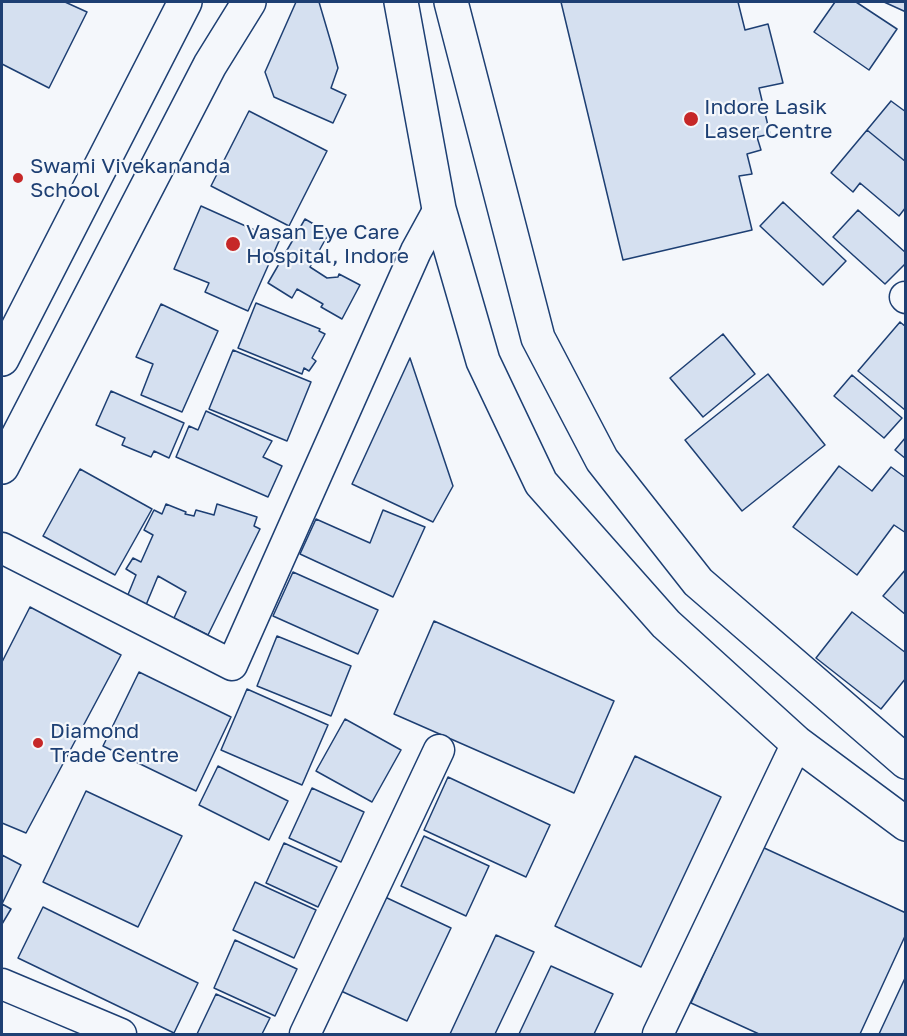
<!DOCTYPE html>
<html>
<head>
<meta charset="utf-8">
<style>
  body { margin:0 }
  #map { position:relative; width:907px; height:1036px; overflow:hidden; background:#f4f7fb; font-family:"Golos Text",sans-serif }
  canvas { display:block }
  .frame { position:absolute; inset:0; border:3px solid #1d3f73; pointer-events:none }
</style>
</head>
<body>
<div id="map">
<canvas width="907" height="1036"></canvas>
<div class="frame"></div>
</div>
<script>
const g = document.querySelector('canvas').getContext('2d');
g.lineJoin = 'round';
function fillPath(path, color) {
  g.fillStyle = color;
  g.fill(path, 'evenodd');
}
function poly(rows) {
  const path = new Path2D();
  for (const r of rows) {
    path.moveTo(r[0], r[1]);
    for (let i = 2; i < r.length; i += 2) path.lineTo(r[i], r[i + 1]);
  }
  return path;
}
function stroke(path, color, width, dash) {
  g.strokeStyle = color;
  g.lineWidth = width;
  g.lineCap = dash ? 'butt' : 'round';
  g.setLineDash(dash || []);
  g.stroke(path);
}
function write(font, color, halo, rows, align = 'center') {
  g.font = font + ' "Golos Text",sans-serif';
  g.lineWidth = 4.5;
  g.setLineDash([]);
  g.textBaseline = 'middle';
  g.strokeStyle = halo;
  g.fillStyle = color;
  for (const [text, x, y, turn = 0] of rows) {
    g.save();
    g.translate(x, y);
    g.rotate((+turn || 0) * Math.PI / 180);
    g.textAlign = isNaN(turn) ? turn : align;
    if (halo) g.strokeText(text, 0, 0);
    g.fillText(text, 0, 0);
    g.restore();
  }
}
const building = poly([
  [2,2,65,2,87,12,49,88,2,64,2,2],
  [296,2,319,2,332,46,338,68,331,88,346,95,333,123,274,97,265,72,296,2],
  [561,2,738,2,745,30,768,24,783,83,759,88,770,134,757,137,761,150,747,154,752,174,739,176,752,230,623,260,561,2],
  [835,2,856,2,897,29,869,70,814,32,835,2],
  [884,2,906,2,906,12,884,2],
  [891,101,906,112,906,162,867,130,891,101],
  [249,111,327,151,289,226,211,186,249,111],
  [867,130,906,162,906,207,899,216,860,183,853,192,831,173,867,130],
  [783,202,846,261,823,285,760,226,783,202],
  [201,206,279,241,248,311,205,292,209,283,174,269,201,206],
  [858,210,906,253,906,263,885,284,833,237,858,210],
  [305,219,329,233,310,267,327,278,338,277,339,274,360,285,342,319,321,307,323,304,297,289,292,298,268,283,305,219],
  [256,303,320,329,319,331,325,334,312,358,316,361,309,371,304,368,302,374,238,348,256,303],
  [161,304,218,331,182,412,141,395,153,364,136,357,161,304],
  [900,322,906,327,905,410,858,371,900,322],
  [723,334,755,374,703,417,670,378,723,334],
  [233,350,311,382,287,441,209,409,233,350],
  [410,358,453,486,433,522,352,484,410,358],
  [768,374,825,445,742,511,685,440,768,374],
  [852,375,902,418,884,438,834,396,852,375],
  [111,391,184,423,169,458,154,451,151,457,122,445,125,438,96,425,111,391],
  [206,411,272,441,263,457,282,466,268,497,176,457,189,426,198,430,206,411],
  [906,437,906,459,895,450,906,437],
  [839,466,872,491,891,467,906,478,906,533,894,525,857,575,793,527,839,466],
  [80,469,152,509,115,575,43,536,80,469],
  [166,504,186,512,185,514,194,516,196,510,214,515,217,504,257,517,254,526,260,529,208,635,174,618,186,592,158,576,146,605,127,597,136,575,126,569,133,558,141,562,153,535,144,530,154,510,162,514,166,504],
  [383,510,425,527,393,597,300,554,316,519,370,543,383,510],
  [906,569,906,615,883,596,906,569],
  [293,572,378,610,358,654,273,616,293,572],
  [30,607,121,655,26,833,2,823,2,662,30,607],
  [852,612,906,653,906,678,881,709,816,658,852,612],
  [434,621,614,701,574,793,394,714,434,621],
  [277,636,351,666,331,716,257,686,277,636],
  [139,672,231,717,196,791,103,746,139,672],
  [247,689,328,725,302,785,221,750,247,689],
  [345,719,401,750,372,802,316,771,345,719],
  [635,756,721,797,641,967,555,926,635,756],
  [218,766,288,801,269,840,199,805,218,766],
  [448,777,550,825,526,877,424,830,448,777],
  [312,788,364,812,341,862,289,838,312,788],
  [86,791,182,836,138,927,43,882,86,791],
  [424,836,489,866,466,916,401,886,424,836],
  [284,843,337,867,318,907,266,883,284,843],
  [762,847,906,913,906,934,860,1034,759,1034,691,1003,762,847],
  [2,855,21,865,2,904,11,909,2,924,2,855],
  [255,882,316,910,294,958,233,930,255,882],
  [385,897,451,928,407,1021,341,991,385,897],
  [43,907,198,983,174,1033,18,958,43,907],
  [496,935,534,952,495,1034,450,1034,496,935],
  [235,940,297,969,275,1016,214,988,235,940],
  [551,966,613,994,594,1034,519,1034,551,966],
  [906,976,906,1034,879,1034,906,976],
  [216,994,270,1018,262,1034,197,1034,216,994]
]);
fillPath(building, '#d5e0f0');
stroke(building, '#1d3f73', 1.5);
const street = poly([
  [905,297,906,298],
  [2,548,232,665,416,251,439,209],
  [2,984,121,1034],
  [305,1034,439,750],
  [658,1034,797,743]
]);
const secondary = poly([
  [401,2,439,209,483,361,541,483,666,624,797,743,906,824],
  [451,2,538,338,602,460,698,582,906,762],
  [2,359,185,2],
  [2,467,210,65,249,2]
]);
stroke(street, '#1d3f73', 33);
stroke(secondary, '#1d3f73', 36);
stroke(street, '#f4f7fb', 30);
stroke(secondary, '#f4f7fb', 33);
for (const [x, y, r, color] of [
  [691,119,8,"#c62828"],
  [18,178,6,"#c62828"],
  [233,244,8,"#c62828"],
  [38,743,6,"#c62828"]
]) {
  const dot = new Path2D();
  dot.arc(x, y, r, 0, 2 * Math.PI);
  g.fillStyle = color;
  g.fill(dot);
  stroke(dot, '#f4f7fb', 2);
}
write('21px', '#1d3f73', '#f4f7fb', [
  ["Indore Lasik",704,107],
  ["Laser Centre",704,131],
  ["Swami Vivekananda",30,166],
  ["School",30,190],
  ["Vasan Eye Care",246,232],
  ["Hospital, Indore",246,256],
  ["Diamond",50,731],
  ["Trade Centre",50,755]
], 'left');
</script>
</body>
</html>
